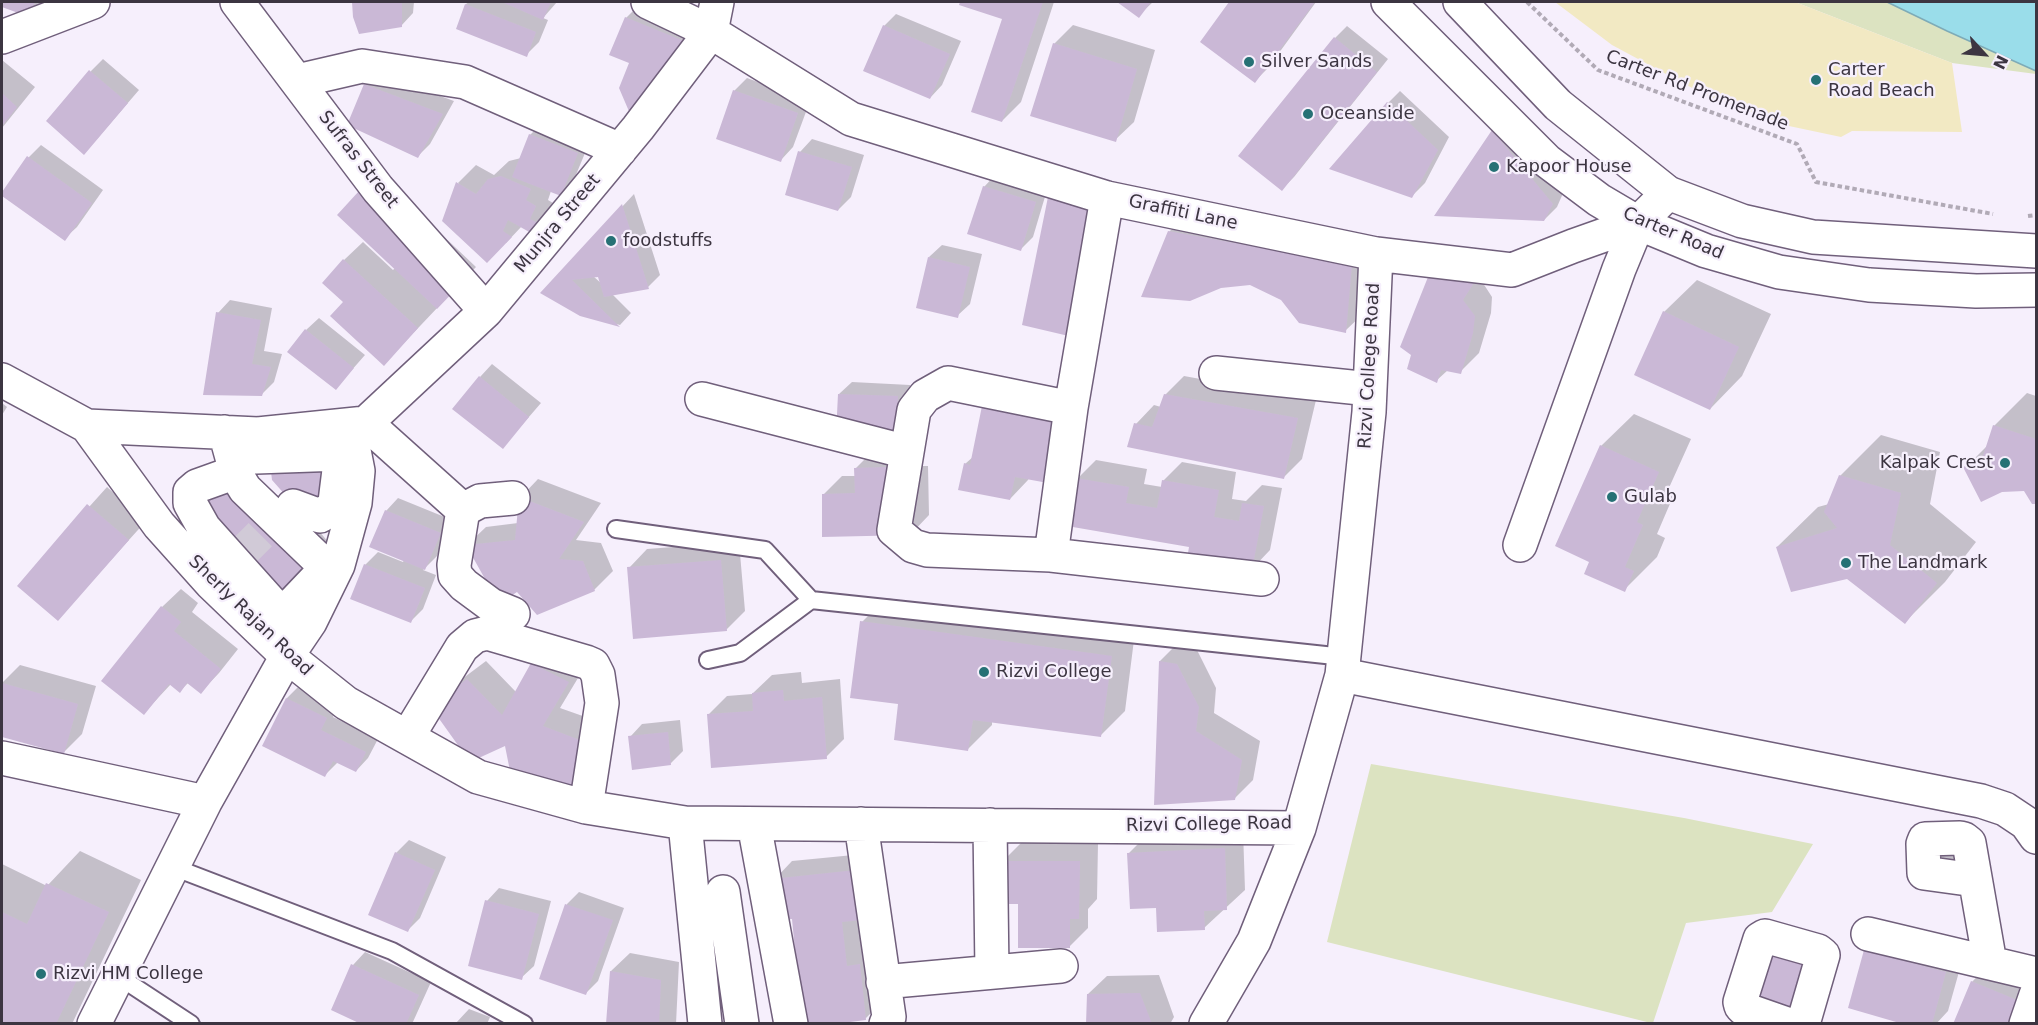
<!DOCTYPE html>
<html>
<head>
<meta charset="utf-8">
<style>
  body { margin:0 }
  #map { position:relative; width:2038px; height:1025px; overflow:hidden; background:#f6effc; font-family:"DejaVu Sans",sans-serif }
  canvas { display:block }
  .frame { position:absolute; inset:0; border:3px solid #3c3541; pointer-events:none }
  .north { position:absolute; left:1954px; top:24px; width:60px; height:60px; -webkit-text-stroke:4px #f6effc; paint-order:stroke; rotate:116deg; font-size:16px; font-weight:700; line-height:24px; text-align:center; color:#3c3541 }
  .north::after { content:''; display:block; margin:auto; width:21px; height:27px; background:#3c3541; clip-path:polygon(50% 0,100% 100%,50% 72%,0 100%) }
</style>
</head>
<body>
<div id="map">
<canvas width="2038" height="1025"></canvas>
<div class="frame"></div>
<div class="north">N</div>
</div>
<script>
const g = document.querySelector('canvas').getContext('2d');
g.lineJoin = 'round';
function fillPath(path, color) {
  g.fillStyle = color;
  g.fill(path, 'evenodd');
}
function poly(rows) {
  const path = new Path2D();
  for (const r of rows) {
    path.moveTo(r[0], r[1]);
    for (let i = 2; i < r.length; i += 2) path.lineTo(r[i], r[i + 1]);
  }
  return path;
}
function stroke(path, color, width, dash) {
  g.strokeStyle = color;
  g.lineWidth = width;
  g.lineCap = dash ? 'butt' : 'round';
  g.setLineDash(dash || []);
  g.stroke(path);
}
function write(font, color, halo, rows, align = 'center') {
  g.font = font + ' "DejaVu Sans",sans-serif';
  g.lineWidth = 4.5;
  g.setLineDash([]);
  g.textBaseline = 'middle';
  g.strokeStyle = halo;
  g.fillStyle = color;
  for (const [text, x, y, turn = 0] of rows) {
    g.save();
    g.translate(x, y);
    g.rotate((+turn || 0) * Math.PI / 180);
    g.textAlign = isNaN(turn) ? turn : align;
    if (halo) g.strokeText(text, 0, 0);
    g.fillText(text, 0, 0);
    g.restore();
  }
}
fillPath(poly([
  [1795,2,2036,2,2036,74,1952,63],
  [1371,764,1684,818,1813,844,1772,912,1686,923,1653,1023,1651,1023,1327,942]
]), '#dce3c1');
fillPath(poly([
  [1555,2,1795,2,1952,63,1962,132,1852,131,1841,137,1789,126,1709,97,1612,45]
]), '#f2e9c3');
const water = poly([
  [1887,2,2036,2,2036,71,1947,31,1887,2]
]);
fillPath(water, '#9addea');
stroke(water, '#7eabb7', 1.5);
fillPath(poly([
  [2,2,42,2,29,15,2,5],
  [354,2,414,2,413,13,401,26,355,17],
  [469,2,557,2,543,18,548,20,539,42,526,55,457,28,466,4],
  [642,2,708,26,652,103,631,62,626,18],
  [962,2,1054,2,1021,102,1002,121,1004,18,961,4],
  [1119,2,1153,2,1138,16],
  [1231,2,1316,2,1268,68,1255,81,1202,41],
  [896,14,961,41,942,85,930,98,884,26],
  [1073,25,1155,50,1134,122,1115,140,1054,44],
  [1347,26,1388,59,1294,177,1282,189,1335,38],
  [103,59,139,90,96,140,91,71],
  [2,60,35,87,2,128],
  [377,73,454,101,430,144,418,156,365,85],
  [747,78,810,101,793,147,781,160,734,91],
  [1400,91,1449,137,1425,183,1412,196,1388,103],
  [1505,119,1564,191,1557,207,1544,220,1493,131],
  [543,122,590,141,573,182,561,195,551,191,548,200,553,203,549,212,531,231,522,226,506,243,458,183,476,165,494,175,509,161,521,158,530,135],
  [812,139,864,155,851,197,838,210,800,152],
  [41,145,103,190,77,227,64,239,2,194,29,157],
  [378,174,476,267,384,364,345,302,344,260,363,242,393,270,395,268],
  [996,174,1047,190,1033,237,1020,250,984,187],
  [634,194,660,275,648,287,612,294,631,313,620,325,581,314,542,293],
  [599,275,602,284,593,276],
  [1188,213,1370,246,1364,313,1345,331,1250,284,1221,287,1169,232],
  [942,245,982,254,970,304,957,316,929,257],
  [1431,273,1481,280,1492,297,1491,313,1479,353,1460,372,1448,370,1436,381],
  [1697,280,1771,314,1742,376,1710,409,1664,312],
  [230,300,272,308,264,351,282,354,274,382,261,395,218,313],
  [319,318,365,355,336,388,306,330],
  [492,364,541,403,503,447,480,377],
  [1184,376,1316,400,1302,459,1283,478,1136,424,1154,405,1161,407,1165,395],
  [852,382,910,385,908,430,839,394],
  [2027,393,2036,396,2036,502,2033,502,2025,490,1965,468,1988,445,1994,426],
  [2,403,7,407,2,415],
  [1634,414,1691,439,1668,490,1675,492,1657,534,1665,538,1657,557,1624,590,1591,561,1601,446],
  [1881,435,1940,452,1930,504,1976,542,1945,582,1905,622,1847,577,1777,547,1818,507,1829,504,1840,476],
  [874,450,906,466,928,466,929,515,911,534,823,495,842,476,856,476,856,468],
  [974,456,1029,478,1028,480,1010,499,965,464],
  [1096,460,1147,469,1144,484,1162,487,1163,481,1182,462,1236,472,1232,499,1246,501,1262,485,1282,488,1270,550,1252,569,1077,479],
  [538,479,601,503,576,540,601,543,613,571,594,590,467,545,486,527,518,523,520,498],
  [107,487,146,521,58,619,19,585],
  [277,495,307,530,314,525,334,549,329,554,272,500],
  [398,498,452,520,437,556,423,570,436,575,423,609,411,621,365,565,378,552,403,562,404,560,386,511],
  [739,542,745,611,726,630,629,568,647,549],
  [181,589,198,603,192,612,238,649,219,673,201,692,189,682,180,691,171,684,144,713,162,607],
  [886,598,1135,632,1125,711,1101,735,992,721,992,725,968,749,900,703,862,622],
  [1178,643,1195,646,1216,688,1214,713,1260,741,1253,780,1234,799,1155,803,1160,661],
  [551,645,587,663,560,708,611,726,512,774,506,744,450,688,486,661,516,692,532,663],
  [20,665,96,686,82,734,64,752,2,736,2,683],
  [801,672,802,683,840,679,844,739,826,757,708,715,727,696,752,694,772,675],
  [299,686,338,705,333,717,378,739,368,758,356,771,338,762,325,775,264,745,287,698],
  [680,720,683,751,670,764,630,737,642,724],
  [1243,830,1245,890,1204,928,1157,907,1129,853,1147,835],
  [409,840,446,857,420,918,407,931,396,853],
  [1932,842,1967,844,1966,864,1930,868],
  [1021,843,1098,843,1097,899,1088,909,1088,928,1069,947,1020,902,1002,862],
  [80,851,141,880,72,1024,2,1024,2,864,47,886],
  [874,853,884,1000,865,1019,793,917,774,880,792,861],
  [499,888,551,901,534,966,521,978,487,901],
  [579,892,624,908,598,981,586,993,541,978,567,904],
  [1884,932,1964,954,1948,1011,1936,1024,1909,1024,1865,950],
  [365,952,431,982,412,1024,365,1024,353,965],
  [630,953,679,962,676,1024,607,1024,611,971],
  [1984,969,2028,987,2027,1024,1955,1024,1972,982],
  [1159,975,1174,1017,1170,1024,1087,1024,1088,994,1107,976],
  [469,1009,490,1017,487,1024,455,1024]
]), '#0003');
fillPath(poly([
  [2,2,35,2,29,17,2,7],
  [352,2,402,2,402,27,359,34,353,17],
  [502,2,551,2,543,20],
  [960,2,1043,2,1002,122,971,112,1002,19,959,5],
  [1117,2,1151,2,1139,18],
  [1229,2,1315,2,1255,83,1200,42],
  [465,4,536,32,527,57,456,29],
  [625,17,691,44,634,123,619,88,629,63,609,55],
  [883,25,950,54,930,99,863,71],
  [1334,37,1377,72,1282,191,1238,156],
  [1053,43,1137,69,1116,142,1030,116],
  [89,70,128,103,84,155,46,121],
  [364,84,443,114,418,158,347,125],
  [733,90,798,113,781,162,716,139],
  [2,93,17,107,2,126],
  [1387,102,1438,150,1412,198,1329,169],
  [1492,130,1553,204,1544,221,1434,216],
  [529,134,578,153,561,196,512,177],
  [798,151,852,167,838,211,785,195],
  [27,156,92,203,65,241,2,196,2,192],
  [501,176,531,189,526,200,536,206,530,219,536,222,531,233,508,220,503,231,512,237,487,263,442,221,456,182,476,194,488,179],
  [983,186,1036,202,1021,251,967,234],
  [359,191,459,286,437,309,337,215],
  [1049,192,1097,210,1073,337,1022,325],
  [622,204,649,289,604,297,598,277,572,280,620,327,580,316,540,293],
  [1168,231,1352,264,1346,333,1299,323,1281,300,1250,285,1221,288,1190,301,1141,297],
  [928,257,970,267,958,318,916,308],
  [343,259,418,328,384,366,330,316,343,302,322,283],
  [1430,272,1479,275,1463,300,1475,316,1473,333,1461,374,1441,370,1437,383,1407,369,1411,355,1400,347],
  [1663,311,1739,347,1710,410,1634,375],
  [216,312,261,320,252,364,271,367,262,396,203,395],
  [305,329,354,368,336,390,287,352],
  [479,376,529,417,503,449,452,409],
  [838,394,898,396,896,444,836,434],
  [1164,394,1298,418,1284,479,1127,447,1134,423,1152,427],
  [982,406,1060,422,1048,483,1015,477,1010,500,958,490,964,463,970,465],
  [1993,425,2036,439,2036,504,2032,504,2024,491,2002,492,1981,502,1963,467,1982,459],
  [1600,445,1659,472,1637,522,1643,525,1625,567,1634,571,1625,592,1584,574,1589,562,1555,546],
  [331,461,320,510,287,497,272,480,270,463],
  [887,467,888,484,911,535,822,537,822,494,855,493,854,468],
  [1839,475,1901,493,1890,545,1937,583,1905,624,1847,579,1791,592,1776,547,1837,528,1824,512],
  [1076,478,1129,487,1126,503,1157,508,1162,480,1219,490,1214,517,1239,521,1242,503,1264,506,1252,570,1187,559,1189,547,1067,526],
  [223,482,311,573,283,606,197,504],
  [519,497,584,522,559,559,583,561,595,591,537,615,517,592,499,604,466,545,515,540],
  [87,504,129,540,58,621,17,586],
  [385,510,441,533,425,570,369,547],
  [721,560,727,631,633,639,627,567],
  [364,564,425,588,411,623,350,599],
  [161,606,181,622,174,631,221,669,201,694,187,683,180,693,169,684,144,715,101,681],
  [860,621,1112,656,1101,737,973,720,968,751,894,740,898,704,850,698],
  [1159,661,1177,664,1199,707,1196,731,1242,760,1235,800,1154,805],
  [531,663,569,682,543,726,593,745,578,794,511,776,505,746,470,762,430,706,467,679,502,715],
  [2,683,78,704,64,754,2,737],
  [783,690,784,701,822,697,827,759,711,768,707,714,753,711,752,693],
  [286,698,327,718,321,730,366,752,356,772,333,761,325,777,262,746],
  [668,732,671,765,632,770,628,736],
  [1225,848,1227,910,1204,911,1205,930,1157,932,1156,908,1130,909,1127,853],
  [395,852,435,870,408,932,368,915],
  [1001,861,1080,861,1079,919,1070,919,1070,948,1018,948,1018,904,1001,904],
  [856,870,861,920,842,922,847,966,860,964,866,1020,834,1024,802,1024,792,919,776,921,772,879],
  [46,883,109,912,56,1024,2,1024,2,912,27,924],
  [485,900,539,914,522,980,468,966],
  [565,904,613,920,586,995,539,979],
  [1764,944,1813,957,1795,1020,1746,1007],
  [1864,950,1946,972,1932,1024,1903,1024,1848,1008],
  [351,964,419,995,406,1024,361,1024,331,1010],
  [610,971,661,980,659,1024,606,1024],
  [1971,981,2017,1000,2007,1024,1953,1024],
  [1140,993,1152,1024,1086,1024,1087,994]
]), '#cab8d6');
stroke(poly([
  [237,558,272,523]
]), '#d1cad7', 33, [33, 16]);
const service = poly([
  [616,529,765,550,811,600,1344,657],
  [708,660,740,653,811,600],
  [173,867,392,951,524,1024],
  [118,976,191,1024]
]);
const minor = poly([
  [237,2,378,189,486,311],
  [648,2,711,32,851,119,1107,198,1376,254,1512,270,1573,246,1638,223,1668,193],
  [2,37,93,2],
  [297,81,362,66,465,82,620,150],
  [1216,373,1370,389],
  [2,380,87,426,159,525,211,583,287,656,346,703,478,777,586,807,685,823,1299,828,1342,675,1369,412,1376,254],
  [702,399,907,452],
  [1071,408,948,383,925,396,914,410,894,530,913,546,927,550,1051,555,1262,579],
  [366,423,486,311,638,128,711,32,717,2],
  [366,423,463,510],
  [87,426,258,434,366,423],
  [225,432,236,472,237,476,245,489,322,563,321,574,282,615,204,528,190,503,190,492,197,486,236,472],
  [256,457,341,454,335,502,332,508,320,516,293,506],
  [513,498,480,501,463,510,454,565,455,575,464,585,491,605,513,614],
  [1520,545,1619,269,1638,223],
  [1051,555,1071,408,1107,198],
  [1342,675,1981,801,2005,809,2026,823,2036,837],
  [408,736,462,647,475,636,487,633,586,662,593,665,598,675,602,703,586,807],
  [2,758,205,802],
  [685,823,705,1024],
  [754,824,791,1024],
  [861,824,889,1017,886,1024],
  [990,825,992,972],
  [1975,880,1924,873,1923,844,1925,839,1960,838,1964,839,1969,843,1990,963],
  [723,892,742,1024],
  [1868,934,2036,974],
  [883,982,1061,966],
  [94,1024,205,802,287,656,310,622,338,565,355,503,358,471,349,425],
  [1206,1024,1254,941,1299,828],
  [1787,1024,1744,1009,1741,1006,1740,1002,1760,939,1765,936,1818,951,1823,955,1803,1024],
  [2026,1024,2036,995]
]);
const secondary = poly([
  [1388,2,1547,161,1599,200,1638,223,1706,251,1779,272,1869,285,1976,291,2036,290],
  [1460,2,1558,105,1668,193,1742,221,1813,237,2036,251]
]);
stroke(service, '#705f7b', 20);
stroke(minor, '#705f7b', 36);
stroke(secondary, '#705f7b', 36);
stroke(poly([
  [1527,2,1598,70,1797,144,1816,182,1993,214],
  [2028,216,2036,215]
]), '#b1aab6', 4, [4.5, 3]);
stroke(service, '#fff', 16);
stroke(minor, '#fff', 33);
stroke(secondary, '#fff', 33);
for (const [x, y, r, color] of [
  [1249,62,6,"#267175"],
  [1816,80,6,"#267175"],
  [1308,114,6,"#267175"],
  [1494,167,6,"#267175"],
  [611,241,6,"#267175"],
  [2005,463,6,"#267175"],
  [1612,497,6,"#267175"],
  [1846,563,6,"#267175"],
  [984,672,6,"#267175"],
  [41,974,6,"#267175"]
]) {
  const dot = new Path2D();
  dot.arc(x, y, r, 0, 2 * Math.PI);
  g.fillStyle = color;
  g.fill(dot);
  stroke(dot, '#f6effc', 2);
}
write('18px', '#3c3541', '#f6effc', [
  ["Silver Sands",1261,62],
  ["Carter",1828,70],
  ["Road Beach",1828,91],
  ["Oceanside",1320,114],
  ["Kapoor House",1506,167],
  ["foodstuffs",623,241],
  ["Kalpak Crest",1993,463,"right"],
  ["Gulab",1624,497],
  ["The Landmark",1858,563],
  ["Rizvi College",996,672],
  ["Rizvi HM College",53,974]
], 'left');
write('18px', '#3c3541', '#f6effc', [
  ["Carter Rd Promenade",1697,91,21],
  ["Sufras Street",358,160,52],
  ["Graffiti Lane",1183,213,12],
  ["Munjra Street",558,224,-50],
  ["Carter Road",1673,234,23],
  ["Rizvi College Road",1370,366,-87],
  ["Sherly Rajan Road",250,616,44],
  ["Rizvi College Road",1209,825,-1]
]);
</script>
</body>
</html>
